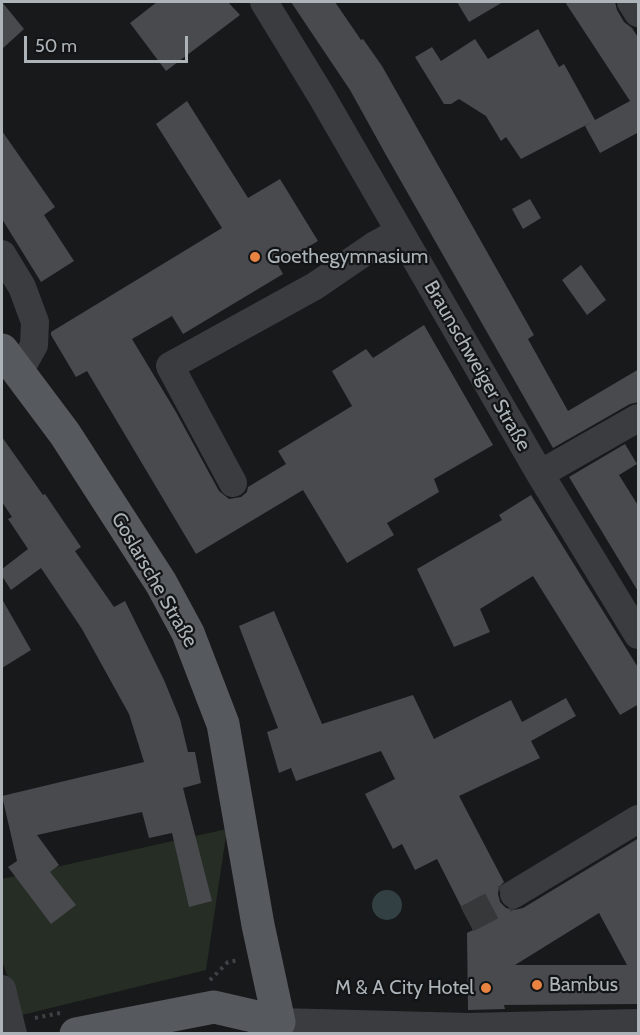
<!DOCTYPE html>
<html>
<head>
<meta charset="utf-8">
<style>
  body { margin:0 }
  #map { position:relative; width:640px; height:1035px; overflow:hidden; background:#18191a; font-family:Cabin,sans-serif }
  canvas { display:block }
  .frame { position:absolute; inset:0; border:3px solid #acb4b9; pointer-events:none }
  .scale { position:absolute; left:24px; top:36px; width:164px; height:27px; box-sizing:border-box; border:3px solid #acb4b9; border-top:0; padding-left:8px; font-size:18px; line-height:21px; white-space:nowrap; color:#acb4b9; -webkit-text-stroke:4px #131415; paint-order:stroke }
</style>
</head>
<body>
<div id="map">
<canvas width="640" height="1035"></canvas>
<div class="frame"></div>
<div class="scale">50 m</div>
</div>
<script>
const g = document.querySelector('canvas').getContext('2d');
g.lineJoin = 'round';
function fillPath(path, color) {
  g.fillStyle = color;
  g.fill(path, 'evenodd');
}
function poly(rows) {
  const path = new Path2D();
  for (const r of rows) {
    if (r.length === 3) {
      path.moveTo(r[0] + r[2], r[1]);
      path.arc(r[0], r[1], r[2], 0, 2 * Math.PI);
      continue;
    }
    path.moveTo(r[0], r[1]);
    for (let i = 2; i < r.length; i += 2) path.lineTo(r[i], r[i + 1]);
  }
  return path;
}
function stroke(path, color, width, dash) {
  g.strokeStyle = color;
  g.lineWidth = width;
  g.lineCap = dash ? 'butt' : 'round';
  g.setLineDash(dash || []);
  g.stroke(path);
}
function write(font, color, halo, rows, align = 'center') {
  g.font = font + ' Cabin,sans-serif';
  g.lineWidth = 4.5;
  g.setLineDash([]);
  g.textBaseline = 'middle';
  g.strokeStyle = halo;
  g.fillStyle = color;
  for (const [text, x, y, turn = 0] of rows) {
    g.save();
    g.translate(x, y);
    g.rotate((+turn || 0) * Math.PI / 180);
    g.textAlign = isNaN(turn) ? turn : align;
    if (halo) g.strokeText(text, 0, 0);
    g.fillText(text, 0, 0);
    g.restore();
  }
}
fillPath(poly([
  [227,829,206,970,22,1015,2,961,2,879]
]), '#252d25');
fillPath(poly([
  [387,905,15]
]), '#323f43');
fillPath(poly([
  [2,2,24,29,2,49],
  [157,2,228,2,240,15,166,71,130,23],
  [291,2,335,2,361,40,363,39,382,66,534,335,528,339,568,411,639,369,639,402,630,404,553,448,386,155,350,90],
  [457,2,503,2,469,22],
  [565,2,615,2,617,10,624,22,632,28,639,39,639,132,600,153,585,126,592,122,521,159,506,137,501,141,486,116,459,99,451,104,444,104,415,57,432,47,441,61,475,39,488,59,538,29,559,67,564,64,595,120,630,101],
  [187,101,248,198,280,179,318,241,278,265,283,274,183,334,172,316,132,339,176,412,219,491,229,499,241,497,247,492,248,487,286,464,278,451,352,406,332,371,366,349,373,358,424,325,493,445,434,479,439,492,387,523,394,535,347,563,303,490,196,554,87,371,76,377,51,335,51,332,222,228,156,124],
  [2,131,55,207,44,215,74,261,41,282,2,219],
  [530,199,541,218,523,229,512,209],
  [581,265,606,300,587,315,562,280],
  [2,437,43,495,45,494,81,547,75,551,114,607,125,601,164,680,180,719,188,752,195,752,201,783,183,788,212,901,189,907,172,833,149,838,142,812,37,835,59,865,50,872,76,905,51,924,8,867,17,861,2,796,144,762,129,714,82,629,41,568,11,590,2,576,2,569,28,549,8,519,12,517,2,502],
  [625,444,637,464,619,475,639,507,639,593,569,477],
  [531,495,639,669,639,704,620,715,533,576,480,609,490,632,454,647,417,569,502,520,499,515],
  [2,599,31,650,2,668],
  [274,611,322,724,413,695,434,739,511,700,522,722,566,698,576,716,531,741,540,758,459,796,504,882,499,887,498,894,500,902,506,908,514,910,523,908,639,838,639,1004,504,1005,505,1009,468,1010,467,933,473,930,437,859,415,870,402,844,393,849,365,794,395,779,381,751,296,781,291,768,279,773,267,732,278,728,239,626],
  [599,913,627,965,515,965]
]), '#484a4d');
stroke(poly([
  [467,919,514,894]
]), '#36383a', 28, [28, 14]);
stroke(poly([
  [210,980,228,962,240,960],
  [35,1018,60,1013]
]), '#404346', 4, [3, 4.5]);
stroke(poly([
  [264,2,322,97,540,474,638,635],
  [631,2,638,13],
  [2,254,22,287,35,322,34,345,19,372],
  [540,474,638,418],
  [233,483,170,366,315,286,375,245,399,232],
  [514,894,638,819],
  [2,989,13,1034],
  [281,1034,279,1022,468,1027,638,1023]
]), '#3a3c3f', 28);
stroke(poly([
  [2,350,65,434,161,583,188,633,223,724,258,925,279,1022],
  [76,1034,214,1007,279,1022]
]), '#565a5e', 33);
for (const [x, y, r, color] of [
  [255,257,6,"#e98342"],
  [537,985,6,"#e98342"],
  [486,988,6,"#e98342"]
]) {
  const dot = new Path2D();
  dot.arc(x, y, r, 0, 2 * Math.PI);
  g.fillStyle = color;
  g.fill(dot);
  stroke(dot, '#131415', 2);
}
write('20px', '#acb4b9', '#131415', [
  ["Goethegymnasium",267,257],
  ["Bambus",549,985],
  ["M & A City Hotel",474,988,"right"]
], 'left');
write('20px', '#acb4b9', '#131415', [
  ["Braunschweiger Straße",477,366,60],
  ["Goslarsche Straße",154,580,60]
]);
</script>
</body>
</html>
